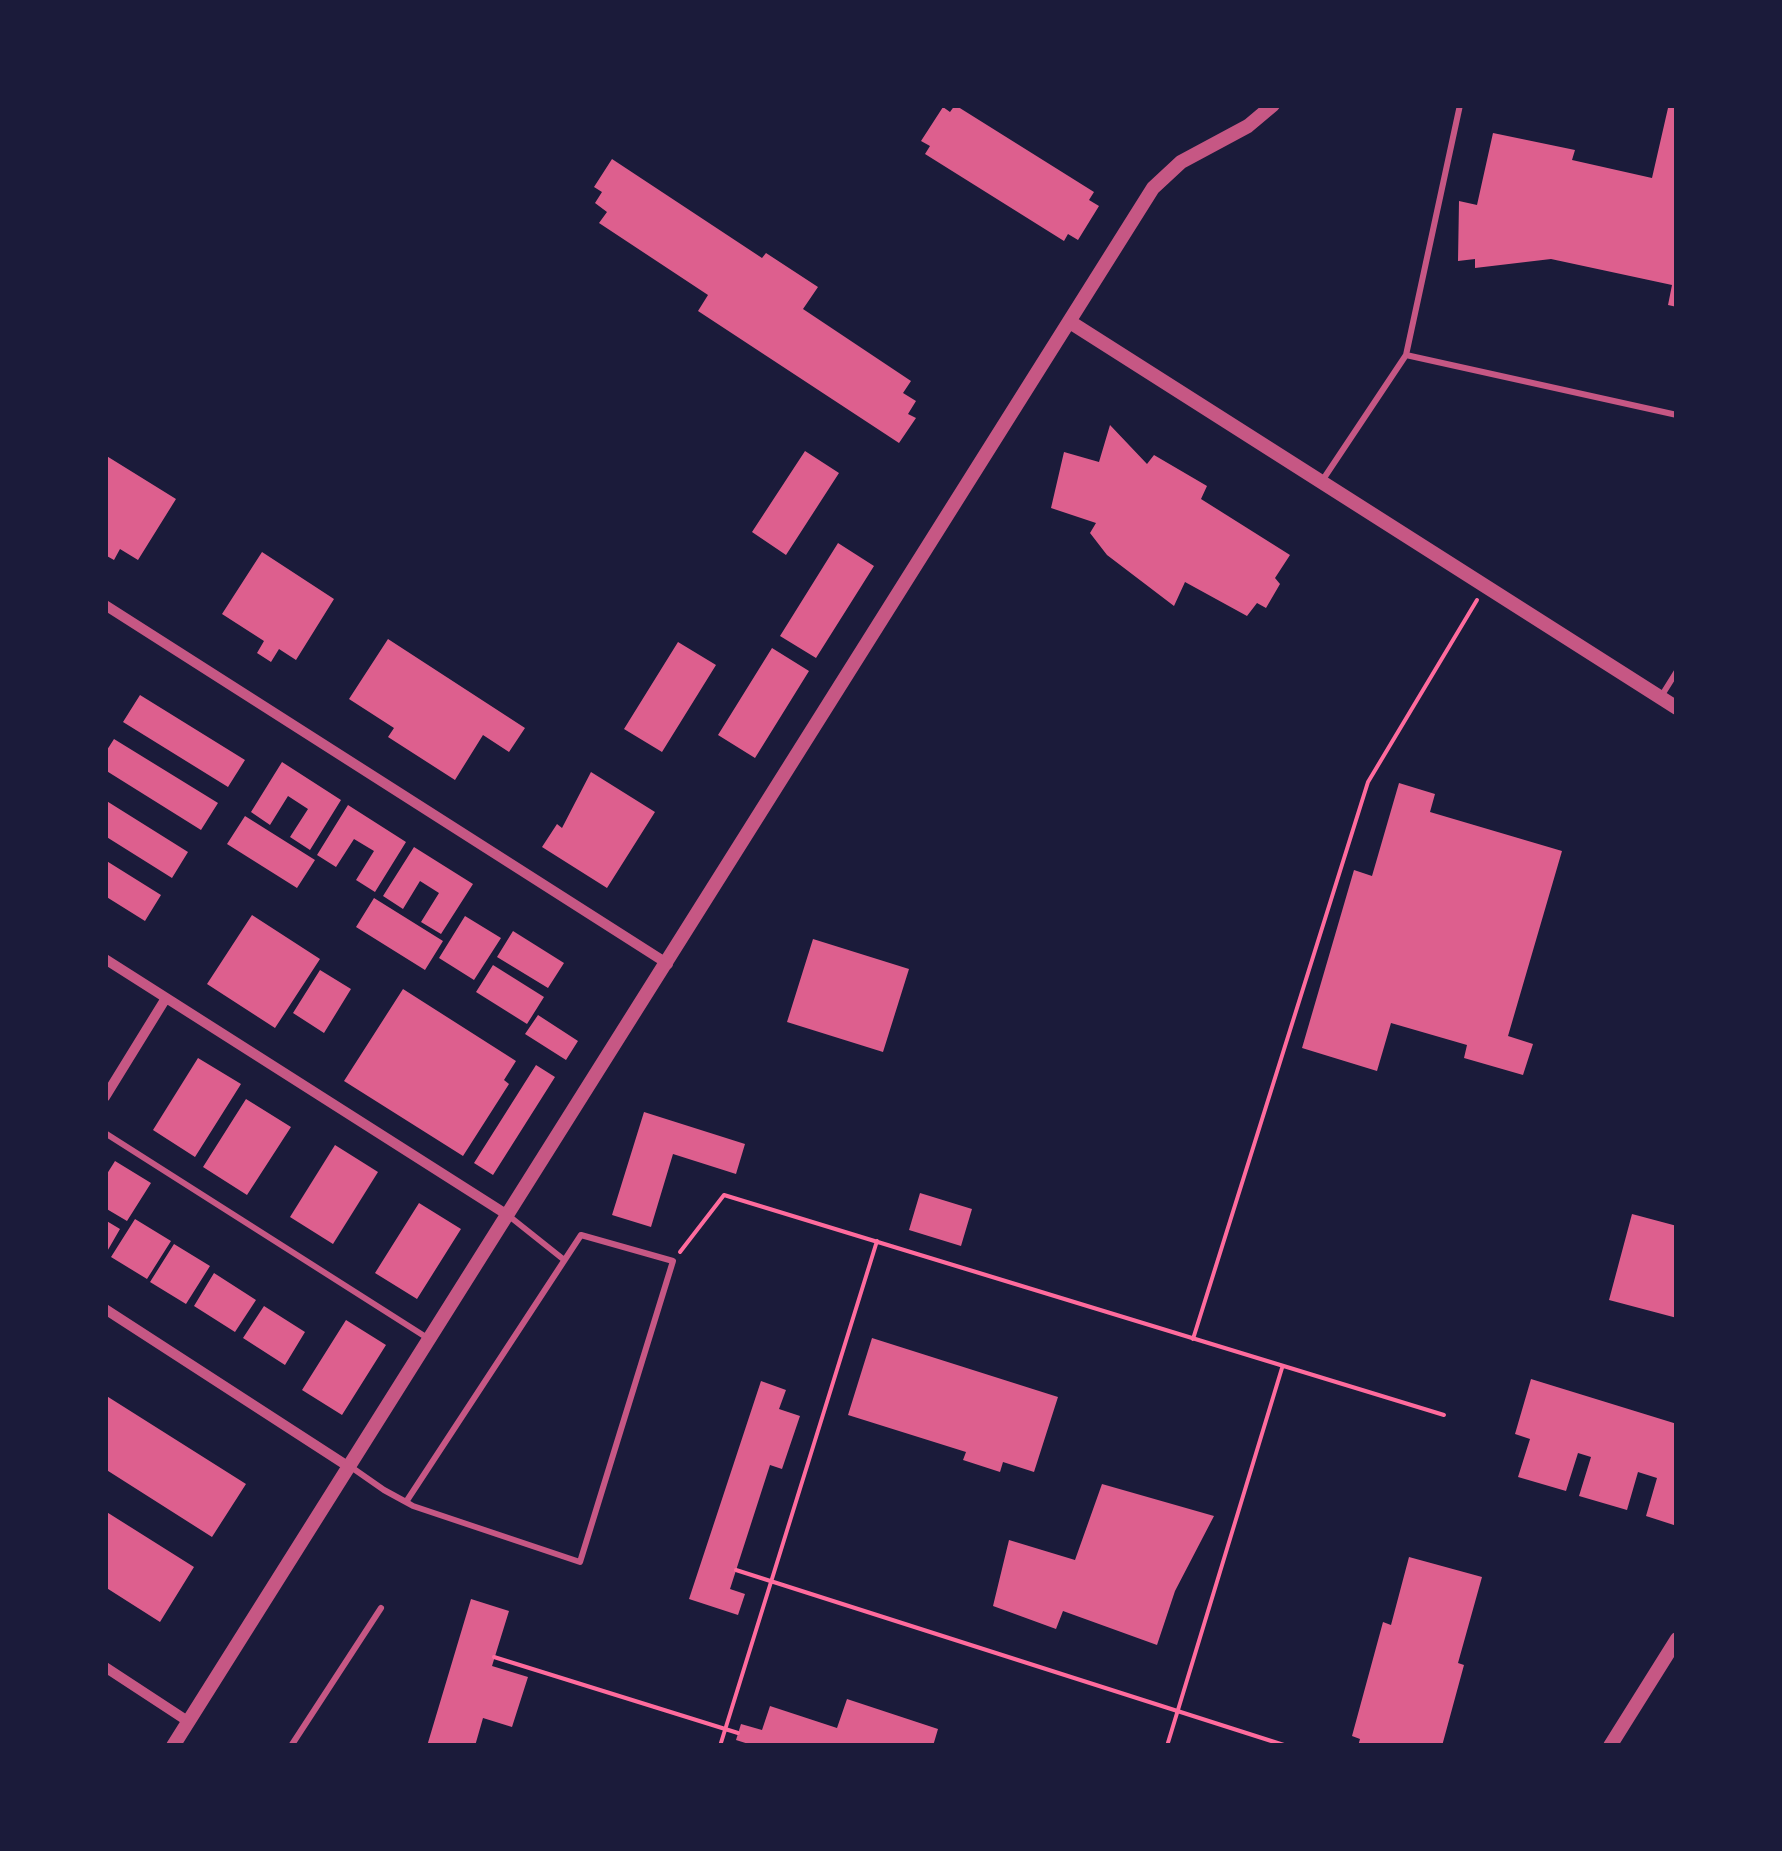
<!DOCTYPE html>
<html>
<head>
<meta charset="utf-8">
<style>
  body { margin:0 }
  #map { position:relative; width:1782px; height:1851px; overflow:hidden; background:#1b1b3a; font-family:Arial,sans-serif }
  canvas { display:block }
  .frame { position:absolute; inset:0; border:108px solid #1b1b3a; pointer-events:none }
</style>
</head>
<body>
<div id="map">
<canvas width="1782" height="1851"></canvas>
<div class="frame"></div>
</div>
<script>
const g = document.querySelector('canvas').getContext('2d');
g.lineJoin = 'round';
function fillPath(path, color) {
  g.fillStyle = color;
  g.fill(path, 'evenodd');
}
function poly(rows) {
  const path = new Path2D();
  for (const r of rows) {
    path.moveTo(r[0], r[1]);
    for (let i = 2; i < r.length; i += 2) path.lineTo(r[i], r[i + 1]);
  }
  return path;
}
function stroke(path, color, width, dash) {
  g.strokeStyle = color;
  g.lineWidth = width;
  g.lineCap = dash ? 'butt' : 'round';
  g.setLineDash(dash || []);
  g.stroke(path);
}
fillPath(poly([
  [955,105,1094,192,1089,200,1099,206,1078,240,1068,234,1064,241,925,154,930,146,921,141,943,107,950,112],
  [1661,105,1677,105,1677,307,1668,305,1672,285,1551,259,1475,268,1475,259,1458,261,1459,201,1477,205,1493,133,1575,150,1572,160,1652,178,1668,108],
  [612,159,762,258,766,253,818,287,803,309,911,381,903,393,916,401,908,414,916,418,899,443,698,311,708,295,599,223,607,212,595,203,602,192,594,187],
  [1110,425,1147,464,1154,455,1207,486,1201,499,1290,555,1275,578,1280,584,1266,608,1257,603,1247,616,1185,582,1174,606,1107,555,1090,533,1096,523,1051,508,1064,452,1099,462],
  [805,451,839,473,786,555,752,532],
  [105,455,176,499,138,560,120,549,114,560,105,555],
  [838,543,874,566,816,658,780,636],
  [262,552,334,599,296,660,279,649,271,662,257,653,264,641,222,614],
  [388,639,525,728,509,752,483,735,455,780,388,737,394,728,349,699],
  [678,642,716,665,662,752,624,729],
  [772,648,809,671,755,758,718,735],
  [140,695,245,760,228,787,123,722],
  [114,739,218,803,201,830,105,770,105,753],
  [282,762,341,800,310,850,290,837,308,809,288,796,270,825,251,812],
  [591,772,655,812,607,888,542,847,557,824,562,828],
  [1399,783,1435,794,1430,812,1562,851,1508,1036,1533,1044,1523,1075,1464,1058,1467,1045,1391,1023,1377,1071,1302,1048,1354,870,1372,876],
  [105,800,188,852,172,878,105,836],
  [348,805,406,842,375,892,356,880,374,851,354,839,336,867,317,855],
  [245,816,315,860,297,888,227,844],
  [414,847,473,884,441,934,421,922,439,893,420,881,403,909,383,896],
  [105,860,161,895,145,921,105,896],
  [374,898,443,941,425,970,356,927],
  [252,915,320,959,275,1028,207,984],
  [465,916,501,938,474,980,439,958],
  [513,931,564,963,548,988,497,957],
  [813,939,909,969,883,1052,787,1022],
  [493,965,544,997,527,1024,476,992],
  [320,970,351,989,324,1033,293,1013],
  [403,989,516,1061,504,1080,509,1084,463,1156,344,1081],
  [538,1015,578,1041,566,1060,525,1034],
  [198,1058,241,1084,195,1157,153,1130],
  [536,1065,555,1077,493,1175,474,1163],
  [246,1099,291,1127,247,1195,203,1167],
  [644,1112,745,1144,736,1174,673,1154,651,1227,612,1215],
  [335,1145,378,1172,333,1244,290,1217],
  [115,1161,151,1183,127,1221,105,1208,105,1177],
  [920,1193,972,1209,961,1246,909,1230],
  [419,1203,461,1229,417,1299,375,1273],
  [1632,1214,1677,1226,1677,1318,1609,1300],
  [135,1219,171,1241,147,1279,111,1257],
  [105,1220,120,1229,105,1255],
  [174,1244,210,1266,186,1304,150,1282],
  [214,1273,256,1300,235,1332,194,1306],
  [264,1306,305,1332,285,1365,243,1338],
  [346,1320,386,1345,342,1415,302,1390],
  [872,1338,1058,1397,1034,1472,1003,1462,1000,1472,963,1460,966,1452,848,1415],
  [1531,1379,1677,1424,1677,1526,1646,1516,1657,1478,1638,1472,1627,1510,1579,1496,1591,1457,1578,1453,1566,1491,1518,1477,1530,1439,1515,1434],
  [761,1381,786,1390,779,1409,800,1416,782,1469,770,1465,730,1589,745,1594,738,1615,689,1599],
  [105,1395,246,1484,212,1537,105,1469],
  [1102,1484,1214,1516,1175,1591,1157,1645,1063,1611,1056,1629,993,1606,1009,1540,1075,1560],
  [105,1511,194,1567,160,1622,105,1587],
  [1409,1557,1482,1577,1458,1663,1464,1665,1442,1746,1358,1746,1360,1739,1352,1736,1383,1622,1391,1625],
  [471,1599,509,1611,492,1666,528,1677,512,1727,483,1718,475,1746,427,1746],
  [847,1699,938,1729,933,1746,755,1746,736,1740,741,1724,762,1730,770,1706,837,1728]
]), '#dd5f8e');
stroke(poly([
  [680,1252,724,1195,1444,1415],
  [1193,1339,1368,782,1477,600],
  [736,1570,1287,1746],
  [494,1657,738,1733],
  [720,1746,877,1241],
  [1167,1746,1282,1368]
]), '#ff6b9d', 4);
stroke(poly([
  [1406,355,1677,415],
  [1322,481,1406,355,1460,105],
  [1662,695,1677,671],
  [105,1133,429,1339],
  [509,1216,563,1259],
  [351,1467,384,1490,406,1502,413,1506,580,1562,673,1261,581,1235,406,1502],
  [291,1746,381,1608]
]), '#c65784', 6);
stroke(poly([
  [105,605,668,964],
  [105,959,509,1216],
  [105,1097,166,998],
  [105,1309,349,1467],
  [105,1667,189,1722]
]), '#c65784', 10);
stroke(poly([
  [1070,322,1677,708],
  [173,1746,1153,188,1181,162,1248,126,1273,105],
  [1610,1746,1677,1639]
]), '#c65784', 14);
</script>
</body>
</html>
